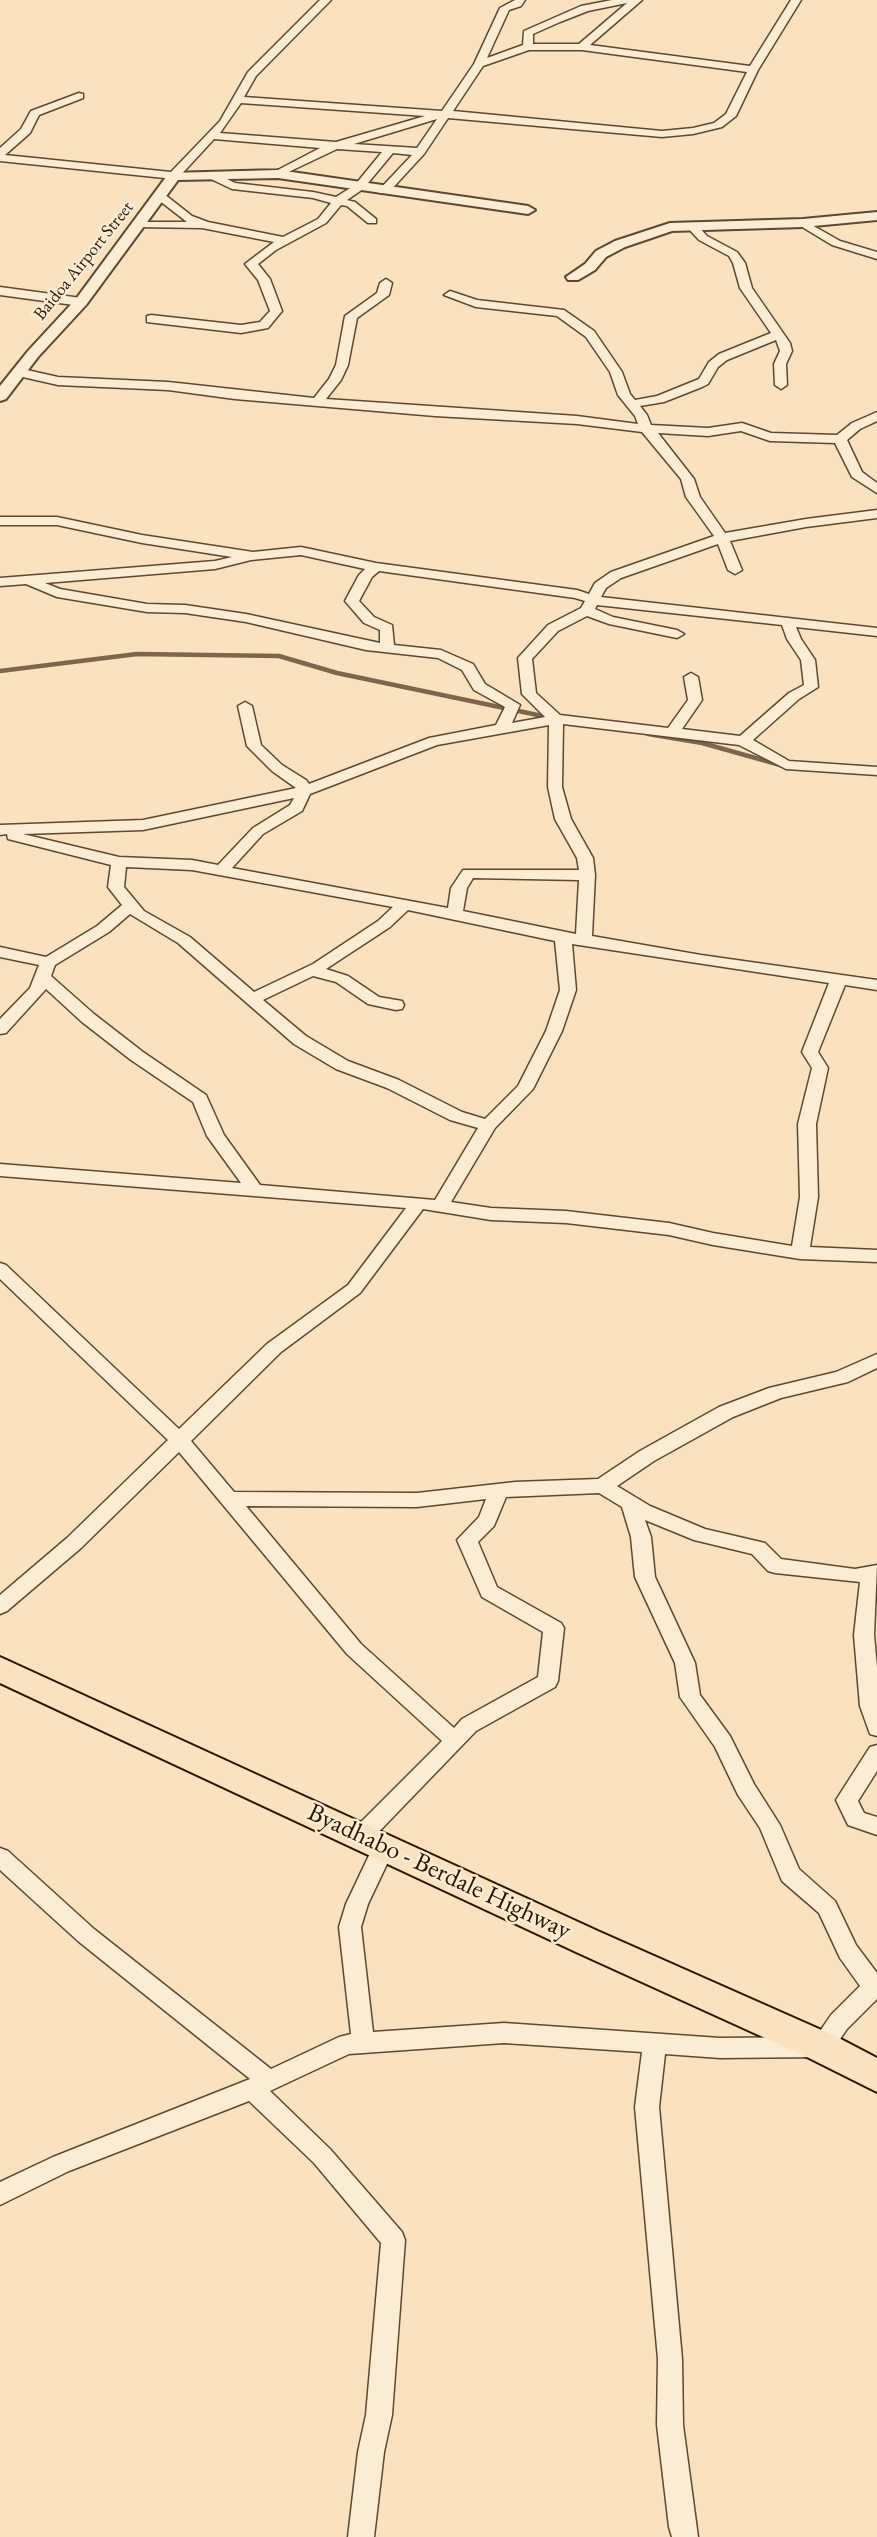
<!DOCTYPE html>
<html>
<head>
<meta charset="utf-8">
<style>
  body { margin:0 }
  canvas { display:block; background:#f9e2bd }
</style>
</head>
<body>
<canvas width="877" height="2537"></canvas>
<script>
const g = document.querySelector('canvas').getContext('2d');
g.lineJoin = 'round';
function poly(rows) {
  const path = new Path2D();
  for (const r of rows) {
    path.moveTo(r[0], r[1]);
    for (let i = 2; i < r.length; i += 2) path.lineTo(r[i], r[i + 1]);
  }
  return path;
}
function stroke(path, color, width, dash) {
  g.strokeStyle = color;
  g.lineWidth = width;
  g.lineCap = dash ? 'butt' : 'round';
  g.setLineDash(dash || []);
  g.stroke(path);
}
function fillPath(path, color) {
  g.fillStyle = color;
  g.fill(path, 'evenodd');
}
function write(font, color, halo, rows, align = 'center') {
  g.font = font + ' "EB Garamond",serif';
  g.lineWidth = 5;
  g.setLineDash([]);
  g.textBaseline = 'middle';
  g.strokeStyle = halo;
  g.fillStyle = color;
  for (const [text, x, y, turn = 0] of rows) {
    g.save();
    g.translate(x, y);
    g.rotate((+turn || 0) * Math.PI / 180);
    g.textAlign = isNaN(turn) ? turn : align;
    if (halo) g.strokeText(text, 0, 0);
    g.fillText(text, 0, 0);
    g.restore();
  }
}
stroke(poly([
  [0,671,137,654,279,656,337,673,552,718],
  [648,734,702,743,784,766]
]), '#7d664b', 4.5);
const minor = poly([
  [320,0,331,0,256,76,244,97,442,111,474,64,500,8,515,0,525,0,521,6,509,10,487,58,523,45,524,31,581,6,612,0,642,0,590,45,750,66,791,0,801,0,758,70,736,116,722,127,693,134,662,137,448,118,424,154,388,193,380,193,378,191,412,155,393,153,363,189,347,200,355,202,376,219,376,223,368,223,347,206,341,205,326,223,276,250,258,264,270,279,282,311,268,328,241,333,147,322,147,316,151,315,241,325,260,322,270,311,258,280,245,264,274,242,202,228,135,227,133,225,139,222,187,222,156,198,156,194,164,194,192,216,208,222,283,237,318,219,331,203,313,198,232,189,211,179,211,175,219,175,235,183,313,192,336,197,355,185,382,152,337,149,278,177,274,176,274,172,320,148,214,139,178,178,174,179,0,161,0,148,21,129,31,111,79,93,83,94,83,98,39,115,30,133,5,155,171,172,220,121,248,72,320,0],
  [627,3,579,44,533,44,533,34,560,22,588,11,627,3],
  [529,50,582,50,747,72,726,114,714,123,693,128,662,131,453,111,483,66,529,50],
  [241,103,425,116,336,142,220,133,241,103],
  [437,119,417,148,354,144,437,119],
  [803,220,840,241,877,252,877,259,832,245,799,225,799,221,803,220],
  [693,224,697,225,707,236,737,252,745,263,752,288,790,343,792,351,786,364,787,385,781,389,775,385,774,364,780,351,776,340,727,360,718,367,708,384,702,387,664,402,640,406,647,415,651,425,708,428,742,423,771,433,837,435,852,423,877,412,877,421,860,429,847,440,862,472,877,483,877,493,852,477,835,443,770,441,741,431,708,436,658,433,694,479,700,497,725,533,806,519,877,510,877,518,806,527,730,541,742,570,735,574,728,570,718,544,621,578,606,588,601,597,877,628,877,636,796,627,801,639,815,660,818,687,799,699,753,740,789,761,877,767,877,775,786,769,739,745,563,724,562,787,571,819,593,858,595,875,592,936,701,955,877,980,877,990,845,985,818,1052,828,1068,816,1124,818,1197,810,1247,877,1250,877,1262,800,1259,713,1245,669,1235,566,1223,491,1220,423,1209,360,1293,281,1352,191,1441,234,1492,417,1493,515,1482,598,1479,640,1451,719,1407,769,1388,836,1372,877,1354,877,1368,848,1382,781,1398,733,1417,654,1461,617,1486,650,1506,705,1529,765,1543,781,1559,855,1569,877,1565,874,1635,877,1667,877,1736,870,1734,860,1706,854,1635,860,1582,775,1573,768,1571,752,1554,694,1540,645,1520,651,1537,655,1577,695,1663,700,1695,730,1736,754,1784,780,1825,799,1869,835,1901,856,1945,877,1973,877,1999,847,2029,830,2054,822,2057,720,2058,665,2054,659,2107,682,2359,683,2425,698,2537,672,2537,669,2527,657,2425,658,2359,635,2107,642,2052,504,2043,349,2054,270,2091,330,2149,402,2232,405,2240,392,2415,384,2452,374,2537,348,2537,358,2452,366,2415,381,2243,314,2163,249,2101,69,2171,0,2205,0,2182,53,2157,250,2079,78,1941,0,1870,0,1848,8,1851,94,1929,271,2069,339,2037,351,2034,339,1927,346,1904,373,1847,376,1841,384,1838,392,1841,395,1847,368,1904,361,1927,373,2032,504,2023,720,2038,816,2037,831,2015,860,1986,840,1958,819,1913,782,1881,760,1828,738,1795,715,1747,680,1697,675,1663,635,1577,631,1537,622,1507,599,1493,506,1497,494,1526,478,1542,497,1587,561,1623,564,1628,558,1681,555,1687,476,1731,369,1842,361,1845,353,1842,350,1836,353,1830,442,1741,347,1654,179,1452,81,1548,7,1611,0,1614,0,1595,67,1538,168,1440,0,1279,0,1263,6,1265,179,1429,267,1344,348,1285,406,1208,0,1176,0,1164,241,1183,207,1136,193,1102,131,1060,82,1022,46,989,6,1033,0,1034,0,1019,30,988,39,965,0,957,0,947,46,957,97,926,122,905,108,887,111,865,8,839,7,834,0,835,0,825,143,820,296,788,272,771,247,746,238,706,245,702,252,706,261,745,282,765,306,780,309,784,429,738,496,725,505,707,474,690,462,670,438,658,366,650,246,622,185,613,147,612,57,597,26,584,0,586,0,578,215,561,232,557,142,543,57,525,0,525,0,517,57,517,142,535,253,552,301,547,376,563,577,590,589,594,595,583,611,572,714,536,686,497,681,479,642,432,577,424,435,416,235,399,168,390,58,385,14,375,12,372,18,368,58,377,168,382,314,398,329,379,336,365,345,316,377,293,380,283,386,279,392,283,389,295,357,318,348,365,341,380,326,399,577,416,638,424,635,416,618,395,610,372,586,337,557,316,476,307,444,295,450,291,477,300,564,310,594,331,622,372,630,394,635,400,657,396,699,379,709,362,719,354,771,333,740,288,733,263,729,256,699,240,687,227,693,224],
  [301,555,365,569,359,575,345,601,364,623,380,630,380,643,246,614,185,605,147,604,60,589,45,583,215,569,251,560,301,555],
  [379,571,575,598,585,601,581,608,548,625,518,658,522,694,545,717,512,723,520,705,485,684,473,664,441,650,394,645,392,625,374,617,359,601,372,577,379,571],
  [597,605,782,625,787,639,801,660,804,685,789,693,740,736,682,729,702,700,698,677,691,673,684,677,688,700,668,728,560,715,536,693,532,659,558,631,587,616,609,624,677,638,684,634,677,630,613,617,595,609,597,605],
  [549,725,548,787,555,819,577,858,579,870,463,870,451,888,448,908,232,868,263,834,302,811,310,794,437,745,549,725],
  [294,798,290,805,253,828,218,865,192,860,119,857,23,834,143,830,294,798],
  [126,867,192,870,393,907,378,921,313,964,254,992,190,937,144,911,124,887,126,867],
  [473,878,579,880,576,934,463,911,467,888,473,878],
  [408,910,555,941,560,990,546,1031,518,1086,485,1119,462,1112,399,1080,348,1061,306,1036,263,1000,313,976,336,982,368,1004,396,1010,402,1009,404,1005,402,1001,379,997,348,976,326,969,390,927,408,910],
  [130,914,178,943,294,1044,336,1069,387,1088,450,1120,478,1128,435,1200,260,1185,224,1135,206,1095,143,1052,94,1014,51,976,55,965,109,932,130,914],
  [572,944,829,983,802,1052,812,1068,798,1124,800,1197,792,1246,713,1233,669,1223,566,1211,491,1208,451,1202,495,1128,533,1089,562,1031,576,990,572,944],
  [486,1499,479,1517,457,1540,482,1597,543,1632,538,1677,462,1719,454,1728,361,1644,246,1506,417,1507,486,1499],
  [0,287,81,298,87,302,81,306,0,295,0,287],
  [877,1745,877,1771,858,1801,864,1813,877,1817,877,1835,848,1825,836,1800,870,1747,877,1745]
]);
const tertiary = poly([
  [278,170,528,206,535,210,528,214,278,178,178,180,86,305,38,357,6,399,0,401,0,386,28,351,76,299,169,173,278,170],
  [877,212,877,220,803,227,672,231,625,247,606,257,595,270,578,280,568,280,566,277,585,264,596,251,615,241,670,223,803,219,877,212]
]);
const primary = poly([
  [0,1657,600,1932,835,2036,877,2058,877,2092,809,2058,576,1952,0,1683,0,1657]
]);
stroke(minor, '#5e482f', 3);
stroke(tertiary, '#5e482f', 4);
stroke(primary, '#2b1500', 4);
fillPath(minor, '#fbecd4');
fillPath(tertiary, '#fbecd4');
fillPath(primary, '#f9e2bd');
write('18px', '#2b1500', '#fbecd4', [
  ["Baidoa Airport Street",84,261,-51]
]);
write('26px', '#2b1500', '#fbecd4', [
  ["Byadhabo - Berdale Highway",439,1872,25]
]);
</script>
</body>
</html>
